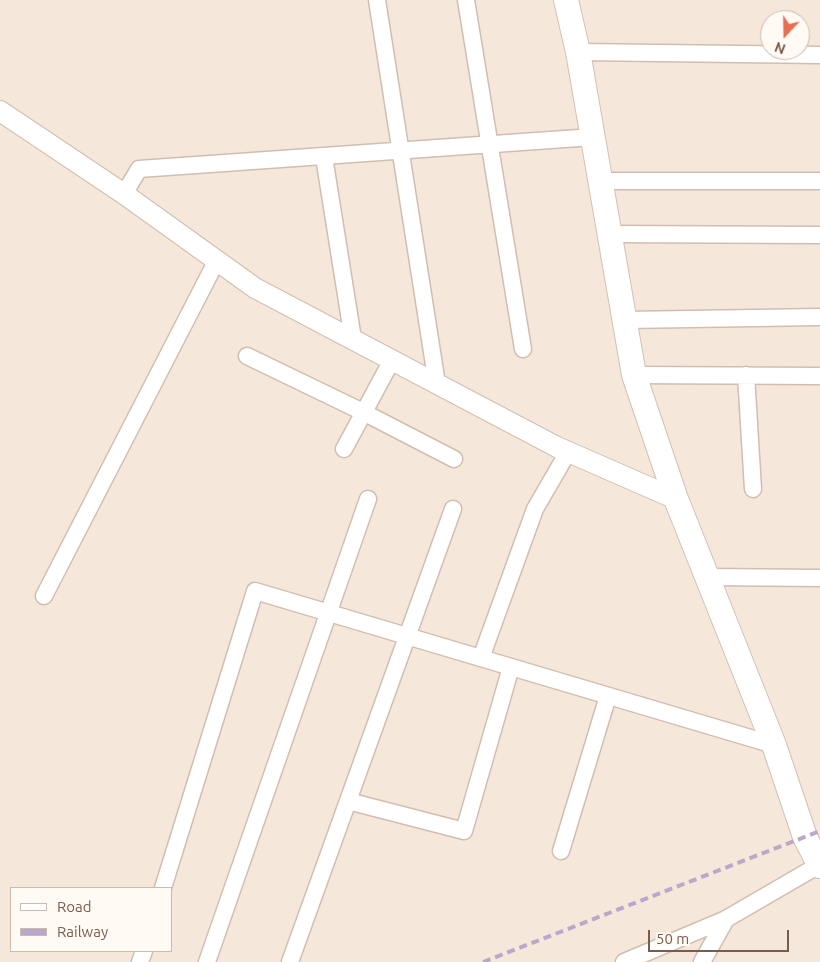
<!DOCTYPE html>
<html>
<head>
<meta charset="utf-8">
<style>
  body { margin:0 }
  #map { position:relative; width:820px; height:962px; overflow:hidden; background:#fdf6ec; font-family:Ubuntu,sans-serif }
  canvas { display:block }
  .legend { position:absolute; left:10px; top:887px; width:162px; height:65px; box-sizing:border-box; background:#fffaf3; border:1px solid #cabbb1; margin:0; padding:6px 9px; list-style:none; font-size:15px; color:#7a5c4d }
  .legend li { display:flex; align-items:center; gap:10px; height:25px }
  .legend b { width:25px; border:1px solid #cabbb1 }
  .north { position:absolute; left:760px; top:10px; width:50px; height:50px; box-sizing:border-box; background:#fffaf3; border:1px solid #cabbb1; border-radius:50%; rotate:201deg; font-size:14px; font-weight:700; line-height:20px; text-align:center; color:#7a5c4d }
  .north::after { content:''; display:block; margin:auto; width:18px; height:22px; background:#e76f51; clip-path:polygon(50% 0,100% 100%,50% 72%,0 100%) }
  .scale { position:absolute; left:648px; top:930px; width:141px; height:22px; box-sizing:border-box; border:2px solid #7a5c4d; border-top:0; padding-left:6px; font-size:15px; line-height:18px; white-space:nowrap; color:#7a5c4d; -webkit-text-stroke:4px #fffaf3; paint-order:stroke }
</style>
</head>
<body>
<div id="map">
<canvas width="820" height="962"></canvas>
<ul class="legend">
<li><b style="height:6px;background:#fff"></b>Road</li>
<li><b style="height:6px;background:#b9a8c9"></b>Railway</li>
</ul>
<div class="north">N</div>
<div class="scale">50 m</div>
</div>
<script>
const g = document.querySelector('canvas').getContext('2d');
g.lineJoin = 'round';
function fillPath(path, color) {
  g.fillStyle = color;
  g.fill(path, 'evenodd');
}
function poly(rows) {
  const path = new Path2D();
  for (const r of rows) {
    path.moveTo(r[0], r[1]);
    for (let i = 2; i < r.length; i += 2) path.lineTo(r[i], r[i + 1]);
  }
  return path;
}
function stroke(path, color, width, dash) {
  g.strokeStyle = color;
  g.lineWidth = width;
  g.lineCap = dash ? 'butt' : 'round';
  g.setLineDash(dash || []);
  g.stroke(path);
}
fillPath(poly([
  [0,0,820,0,820,962,0,962],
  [770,20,800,20,800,50,770,50],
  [11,888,171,888,171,951,11,951]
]), '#f5e8da');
const minor = poly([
  [377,0,437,384],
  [466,0,523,349],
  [578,52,820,55],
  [324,157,353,339],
  [600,181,820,181],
  [124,194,139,169,593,137],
  [610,234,820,235],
  [625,320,820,317],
  [247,356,363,412,454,459],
  [634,375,820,376],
  [746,375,753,489],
  [344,449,392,360],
  [708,577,820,578],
  [44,596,217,260],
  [481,658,535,509,568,452],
  [348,801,464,831,511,667],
  [561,851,608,696],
  [163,888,255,591,774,745],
  [140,962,144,951],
  [207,962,368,499],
  [290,962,453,509],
  [624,962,726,919],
  [702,962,726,919,819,865]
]);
const tertiary = poly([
  [0,111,124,194,255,288,557,447,676,499]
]);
const secondary = poly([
  [566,0,578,52,634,375,676,499,774,745,805,837,820,866]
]);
stroke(minor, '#d1beb0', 19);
stroke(tertiary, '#d1beb0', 22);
stroke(secondary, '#d6c0b0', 26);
stroke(minor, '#fff', 16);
stroke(tertiary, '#fff', 20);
stroke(secondary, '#fff', 24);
stroke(poly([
  [483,962,820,831]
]), '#b9a8c9', 4, [8, 5]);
</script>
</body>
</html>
